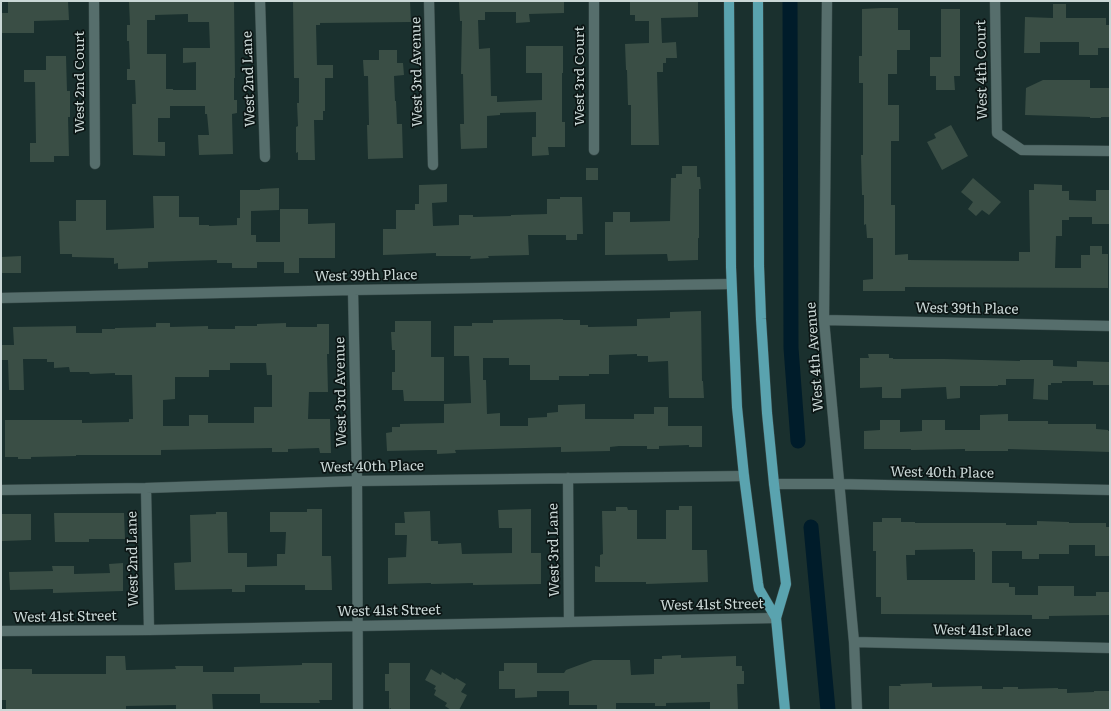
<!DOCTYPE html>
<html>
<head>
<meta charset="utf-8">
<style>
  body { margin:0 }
  #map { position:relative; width:1111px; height:711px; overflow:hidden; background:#1a302e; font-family:Literata,serif }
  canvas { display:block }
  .frame { position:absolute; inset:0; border:2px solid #cad7d6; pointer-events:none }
</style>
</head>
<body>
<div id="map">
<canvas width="1111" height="711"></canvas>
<div class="frame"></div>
</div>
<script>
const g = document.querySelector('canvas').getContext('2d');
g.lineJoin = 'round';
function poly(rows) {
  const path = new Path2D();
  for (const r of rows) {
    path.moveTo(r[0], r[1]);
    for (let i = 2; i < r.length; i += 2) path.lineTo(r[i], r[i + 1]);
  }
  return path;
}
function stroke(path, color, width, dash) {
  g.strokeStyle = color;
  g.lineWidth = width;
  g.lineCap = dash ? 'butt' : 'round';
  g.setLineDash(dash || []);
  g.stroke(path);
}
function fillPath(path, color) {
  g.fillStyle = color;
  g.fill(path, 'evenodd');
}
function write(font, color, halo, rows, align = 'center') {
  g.font = font + ' Literata,serif';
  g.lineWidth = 3.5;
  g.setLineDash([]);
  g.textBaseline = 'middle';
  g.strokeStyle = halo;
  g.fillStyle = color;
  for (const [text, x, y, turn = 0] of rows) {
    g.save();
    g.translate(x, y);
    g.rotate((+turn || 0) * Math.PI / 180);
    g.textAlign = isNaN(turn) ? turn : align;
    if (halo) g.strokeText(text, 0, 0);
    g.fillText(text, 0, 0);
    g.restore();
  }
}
stroke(poly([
  [790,1,791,348,798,441],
  [811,527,828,710]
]), '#001c2a', 15);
fillPath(poly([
  [8,1,68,1,69,20,34,21,34,33,1,33,1,13,8,13],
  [129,1,234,1,235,78,234,78,234,100,237,100,237,113,232,114,233,154,199,155,198,135,209,135,207,114,205,114,205,106,170,106,170,118,158,118,158,142,165,142,165,156,133,155,132,104,136,104,135,80,127,80,127,69,130,69,129,41,127,41,127,25,130,25],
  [188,14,188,22,209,22,210,48,183,48,183,63,196,62,196,90,173,90,173,89,166,89,166,54,147,54,147,20,155,20,155,15],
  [293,1,410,1,411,22,320,23,320,25,316,25,317,65,333,65,333,78,325,78,325,111,323,111,323,120,314,120,315,160,298,160,298,152,296,153,296,127,298,126,297,103,299,103,299,78,294,78],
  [459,1,564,1,564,13,529,14,530,22,516,23,516,12,485,12,485,20,478,20,479,49,490,48,491,96,497,96,497,102,542,100,542,73,526,73,526,46,563,46,563,73,562,73,562,122,565,122,565,147,548,147,549,155,532,156,532,137,536,137,536,112,500,113,500,115,487,116,487,148,461,149,460,124,464,124,463,74,461,74,462,21,460,21],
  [630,1,698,1,698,17,661,18,662,43,676,42,677,58,666,58,666,63,663,63,663,72,657,72,659,145,631,145,631,105,628,105,627,70,626,70,625,44,649,43,649,21,635,21,635,15,630,15],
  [1053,4,1066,4,1066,18,1106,18,1106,25,1110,25,1110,48,1098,48,1098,55,1079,55,1079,42,1040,42,1040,53,1024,53,1025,17,1053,18],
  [881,8,898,8,898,30,910,30,910,50,897,50,897,74,888,74,888,105,899,105,899,141,891,141,891,205,895,205,895,255,908,254,908,260,1019,261,1019,252,1030,252,1029,190,1034,190,1034,184,1062,185,1062,191,1069,191,1069,200,1096,201,1096,190,1110,190,1110,224,1092,224,1092,217,1069,217,1069,220,1062,220,1062,236,1056,236,1055,268,1081,268,1081,255,1090,255,1090,246,1102,246,1102,254,1108,254,1108,288,905,287,905,291,863,291,863,280,873,279,873,238,867,238,866,224,864,225,864,195,862,195,861,155,863,155,863,83,859,83,859,56,862,56,862,9],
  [941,9,960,9,960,76,954,76,955,90,936,90,936,76,930,76,930,57,941,57],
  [379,50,397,50,397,63,403,63,404,75,394,76,395,101,396,101,397,124,402,124,403,158,368,159,367,125,369,125,368,76,364,76,363,60,379,60],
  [46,56,66,56,67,91,70,91,70,117,68,117,69,156,54,156,54,162,30,162,30,143,36,143,35,82,24,82,24,70,46,70],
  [1043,80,1090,80,1090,88,1110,88,1110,117,1101,117,1101,118,1090,118,1090,117,1025,115,1026,88],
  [951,125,968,156,942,170,927,142,936,138,934,134],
  [682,166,697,166,697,177,700,177,701,189,699,189,699,238,698,238,698,260,668,261,667,254,605,255,605,222,613,222,613,212,630,212,630,222,670,221,671,178,676,178,676,174,682,174],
  [586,168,598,168,598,180,586,180],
  [973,178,1001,202,989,215,982,210,976,216,968,209,973,202,961,192],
  [447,184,447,202,432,203,433,226,459,225,459,215,473,215,473,217,511,216,511,215,547,214,547,199,560,199,560,197,582,197,583,234,577,234,577,240,566,240,566,235,528,235,529,255,488,256,489,258,470,259,471,256,436,256,436,253,383,255,383,229,396,229,396,210,415,210,415,204,419,204,419,185],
  [279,188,279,210,251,211,251,235,256,235,256,242,280,242,280,209,308,209,308,224,335,223,335,258,299,258,299,273,284,273,284,262,257,262,257,268,232,268,232,263,217,263,217,260,148,262,148,268,118,269,118,263,114,264,114,258,72,257,72,254,60,254,59,221,76,221,76,200,106,200,106,230,154,228,153,196,179,196,179,217,199,217,199,225,209,225,209,226,237,225,237,218,240,218,240,190,260,190,260,189],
  [21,256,21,273,1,273,1,257],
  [701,311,702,381,703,381,704,398,669,398,668,361,648,362,648,356,637,356,637,354,609,355,609,374,589,374,589,376,559,376,559,380,530,380,530,365,509,365,509,358,483,358,483,380,486,380,487,414,500,413,500,426,528,426,528,418,547,417,547,413,558,412,558,405,585,404,585,419,634,419,634,414,654,414,654,407,668,407,668,426,702,426,702,447,689,447,689,445,659,446,659,449,647,449,647,446,619,446,610,447,610,451,561,452,561,447,455,450,456,453,437,454,437,450,429,450,387,451,386,433,392,432,392,427,400,427,400,424,444,423,444,404,471,403,469,356,454,356,454,326,472,326,472,323,493,323,493,320,563,319,563,320,580,320,580,325,588,325,588,327,637,326,637,319,670,318,670,312],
  [395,321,431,321,431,357,444,357,444,401,404,401,403,390,392,390,392,372,395,372,395,350,392,350,391,332,395,332],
  [156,323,170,323,170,327,208,326,208,329,235,329,235,326,257,326,257,324,286,323,286,327,317,327,317,324,329,324,329,354,327,354,328,392,309,392,308,419,330,419,331,453,320,453,319,448,288,449,288,452,272,452,272,448,161,450,161,455,76,455,76,456,31,457,31,459,18,459,18,457,5,457,5,420,82,420,82,423,129,422,129,419,133,419,132,375,115,375,115,373,90,374,89,372,70,372,69,367,54,368,54,362,47,362,47,359,23,359,24,390,9,390,8,360,1,360,1,345,14,345,13,327,76,326,76,333,102,333,102,329,115,329,115,328,156,327],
  [230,363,266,363,267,375,272,375,272,407,254,407,254,423,208,423,208,415,189,415,189,426,163,426,163,400,175,399,175,377,209,377,209,370,230,370],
  [868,354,889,354,889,358,893,358,893,359,944,359,1020,361,1020,360,1053,360,1053,366,1077,367,1077,361,1110,362,1110,385,1093,385,1093,381,1062,381,1062,383,1051,383,1051,385,1048,385,1048,400,1033,399,1034,379,1006,379,1006,385,998,385,998,386,960,386,960,398,947,399,946,387,901,389,901,398,882,398,882,387,860,388,860,358,869,358],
  [1008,414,1008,421,1048,421,1048,424,1096,424,1096,429,1108,430,1108,431,1110,431,1110,452,1008,449,1008,451,965,451,965,449,911,450,911,449,864,449,864,431,880,430,880,420,900,420,900,432,922,431,922,420,945,420,945,430,980,430,980,415],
  [679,506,692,506,692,550,707,550,708,582,646,584,646,582,595,582,595,566,600,567,600,555,603,554,602,511,616,511,616,507,627,507,628,510,637,510,637,539,666,539,666,510,679,510],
  [307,509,322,509,322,556,331,556,332,590,305,590,305,585,245,585,245,592,232,592,232,589,175,590,174,563,191,562,190,515,216,514,216,512,227,512,228,553,247,553,247,567,277,566,277,554,285,554,286,532,270,532,270,512,307,512],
  [531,509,531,553,541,553,541,584,473,585,473,583,431,584,431,583,388,584,388,558,406,557,407,535,395,535,395,523,405,523,404,512,430,511,431,541,438,541,438,544,461,543,462,554,512,553,512,528,499,528,498,510],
  [54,513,124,513,125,539,89,539,89,542,55,542],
  [1,514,31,514,31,540,2,541],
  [882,518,901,518,901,522,915,522,915,523,1006,523,1006,525,1037,525,1037,521,1069,522,1069,523,1106,523,1106,527,1110,527,1110,556,1095,556,1095,545,1069,545,1069,554,1039,554,1039,559,1022,559,1022,551,992,551,992,583,1009,583,1009,587,1015,587,1015,595,1038,595,1038,586,1074,586,1074,596,1096,596,1096,592,1110,592,1110,615,1049,616,1049,619,1032,619,1032,615,881,614,881,597,876,597,876,551,873,551,873,522,882,522],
  [973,549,973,552,975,552,975,580,907,580,906,555,915,555,915,550],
  [123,563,123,591,53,593,53,589,10,590,9,572,53,571,52,566,74,566,74,574,110,573,109,564],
  [681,655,681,658,736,656,736,666,742,666,742,671,744,671,744,684,737,684,738,710,710,710,710,702,666,703,666,706,655,706,655,703,616,703,616,710,597,710,597,705,569,705,569,691,537,691,537,697,515,698,515,689,499,689,499,671,504,671,504,663,537,663,537,673,564,673,566,670,593,660,630,660,631,675,654,674,654,659,662,659,662,656],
  [106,656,125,656,126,670,176,669,175,666,203,666,203,672,234,672,234,667,302,665,302,663,332,663,332,700,319,700,320,703,260,703,260,694,212,694,213,710,176,710,176,705,126,706,126,710,90,710,90,709,6,710,6,700,1,700,1,669,32,669,32,674,106,674],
  [389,663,410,663,410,710,391,710,391,708,389,709,389,691,385,691,385,674,389,674],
  [431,669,441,675,442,672,455,680,456,678,466,684,461,692,467,695,459,710,451,710,445,706,447,703,434,695,436,690,434,689,436,686,425,680],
  [932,683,932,687,982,686,982,689,1003,689,1003,687,1018,687,1018,689,1058,688,1058,689,1067,689,1067,693,1094,692,1094,691,1110,691,1110,710,889,710,889,686,901,686,900,684]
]), '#3a4e45');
const minor = poly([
  [94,1,95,164],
  [260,1,265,157],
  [429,1,433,165],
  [594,1,594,150],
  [827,1,824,320,854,642,857,710],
  [995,1,997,133,1022,150,1110,151],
  [353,290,357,481,358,710],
  [1,298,353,290,731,284],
  [824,320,1110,326],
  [568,478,569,622],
  [774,484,839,484,1110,490],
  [146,488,149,630],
  [1,490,146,488,357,481,744,476],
  [1,631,149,630,776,618],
  [854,642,1110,648]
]);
const major = poly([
  [729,1,731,267,737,407,744,476,758,583,759,589,776,618],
  [758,1,759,266,761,319,767,413,774,484,786,584,776,618,785,710]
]);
stroke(minor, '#3b4d4c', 11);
stroke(major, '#3b4d4c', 11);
stroke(minor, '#566e6c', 10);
stroke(major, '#5aa3af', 10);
write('14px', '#cad7d6', '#0c1615', [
  ["West 4th Court",982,70,-91],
  ["West 3rd Avenue",417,72,-91],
  ["West 3rd Court",580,76,-90],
  ["West 2nd Lane",249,79,-92],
  ["West 2nd Court",80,82,-90],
  ["West 39th Place",366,276,-1],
  ["West 39th Place",967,309,1],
  ["West 4th Avenue",815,357,-94],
  ["West 3rd Avenue",341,392,-91],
  ["West 40th Place",372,467,-1],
  ["West 40th Place",942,473,1],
  ["West 3rd Lane",554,550,-91],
  ["West 2nd Lane",133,559,-91],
  ["West 41st Street",712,605,-1],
  ["West 41st Street",389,611,-1],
  ["West 41st Street",65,617,-1],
  ["West 41st Place",982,631,1]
]);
</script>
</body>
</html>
